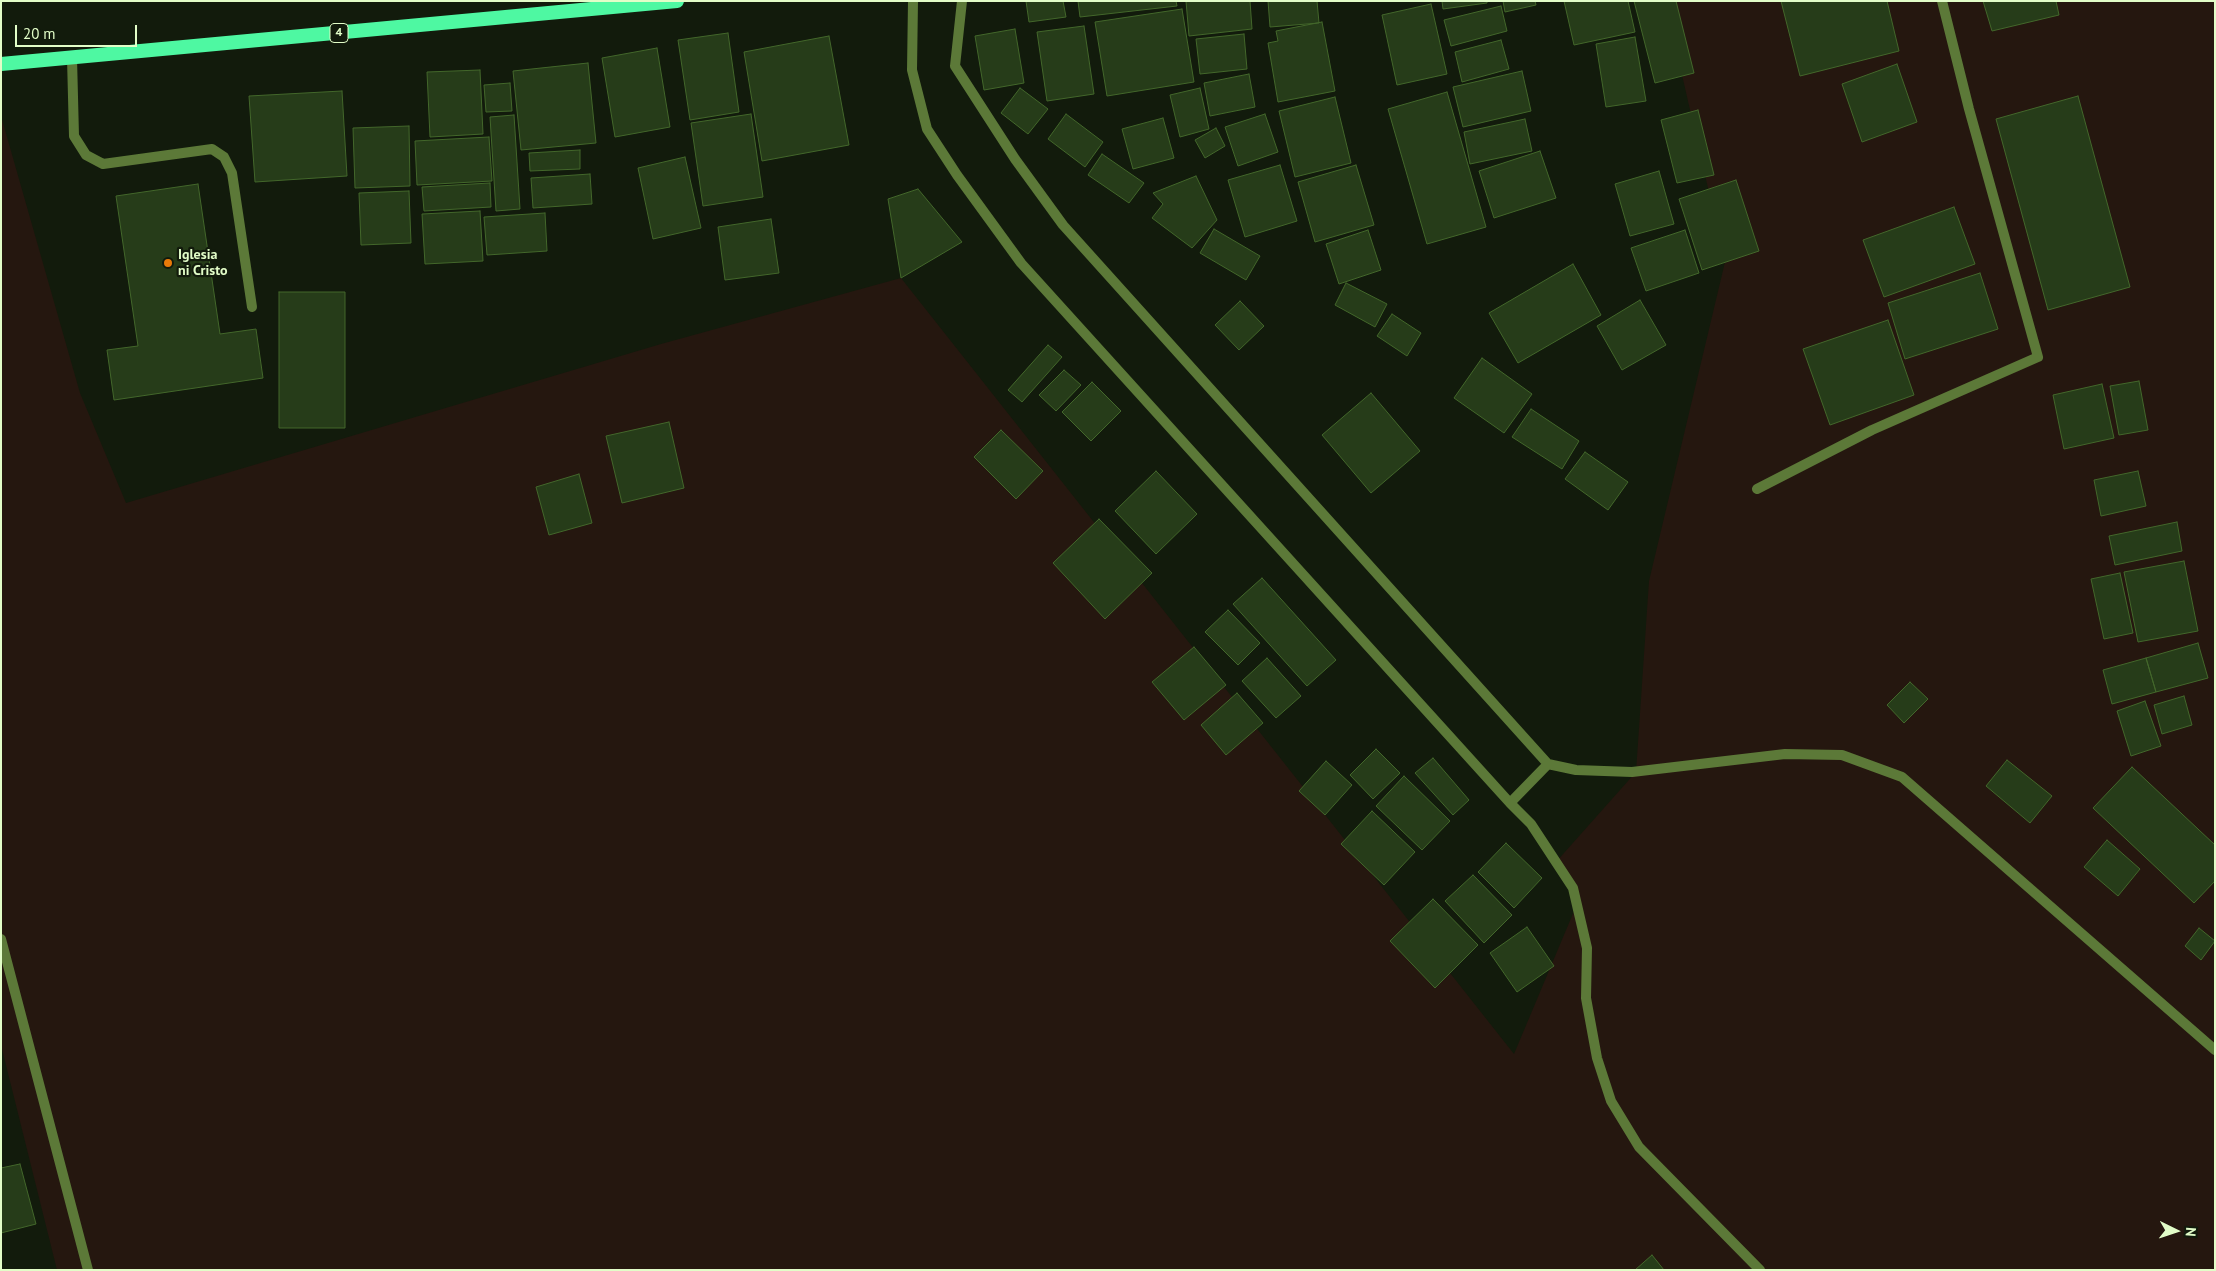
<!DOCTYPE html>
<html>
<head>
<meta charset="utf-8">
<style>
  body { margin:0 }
  #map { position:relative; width:2216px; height:1271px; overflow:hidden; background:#121b0c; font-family:"PT Sans",sans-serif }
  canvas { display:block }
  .frame { position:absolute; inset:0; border:2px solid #e2fdc8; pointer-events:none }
  .north { position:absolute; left:2151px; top:1206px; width:50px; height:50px; -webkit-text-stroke:4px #121b0c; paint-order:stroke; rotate:94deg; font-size:14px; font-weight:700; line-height:20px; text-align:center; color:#e2fdc8 }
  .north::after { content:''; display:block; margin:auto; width:18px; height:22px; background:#e2fdc8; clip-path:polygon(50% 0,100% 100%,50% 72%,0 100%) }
  .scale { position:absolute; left:15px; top:25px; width:122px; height:22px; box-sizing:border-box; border:2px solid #e2fdc8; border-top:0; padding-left:6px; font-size:15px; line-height:18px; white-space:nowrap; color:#e2fdc8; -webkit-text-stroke:4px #121b0c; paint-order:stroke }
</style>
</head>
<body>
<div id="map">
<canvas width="2216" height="1271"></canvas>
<div class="frame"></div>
<div class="north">N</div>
<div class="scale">20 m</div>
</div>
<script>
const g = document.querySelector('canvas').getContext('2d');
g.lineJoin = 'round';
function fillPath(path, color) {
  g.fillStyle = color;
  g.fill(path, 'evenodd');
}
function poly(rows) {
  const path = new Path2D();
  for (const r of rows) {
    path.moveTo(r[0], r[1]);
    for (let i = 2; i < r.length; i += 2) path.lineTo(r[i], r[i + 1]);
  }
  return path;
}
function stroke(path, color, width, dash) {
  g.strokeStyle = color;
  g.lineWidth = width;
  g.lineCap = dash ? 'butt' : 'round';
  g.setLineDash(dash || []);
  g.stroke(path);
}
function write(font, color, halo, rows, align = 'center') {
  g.font = font + ' "PT Sans",sans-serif';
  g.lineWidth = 4.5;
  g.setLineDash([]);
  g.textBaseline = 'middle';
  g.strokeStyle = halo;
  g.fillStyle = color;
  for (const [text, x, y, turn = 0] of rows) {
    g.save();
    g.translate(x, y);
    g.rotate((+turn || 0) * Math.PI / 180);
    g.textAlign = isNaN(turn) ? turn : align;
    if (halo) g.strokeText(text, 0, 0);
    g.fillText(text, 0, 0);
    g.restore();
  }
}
fillPath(poly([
  [1665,1,2215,1,2215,1270,57,1270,1,1045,1,116,80,393,126,503,661,344,901,278,1514,1054,1577,904,1556,862,1636,772,1649,581,1725,262]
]), '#25170f');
const building = poly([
  [1026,1,1063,1,1066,17,1029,22,1026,1],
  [1078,1,1176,1,1177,6,1080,17,1078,1],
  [1186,1,1250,1,1252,29,1189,36,1186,1],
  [1268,1,1317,1,1319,23,1270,27,1268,1],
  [1442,1,1487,1,1487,3,1443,9,1442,1],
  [1503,1,1535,1,1536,5,1505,12,1503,1],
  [1564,1,1628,1,1635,32,1574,45,1564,1],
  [1634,1,1676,1,1694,73,1655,83,1634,1],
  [1781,1,1887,1,1899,51,1800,76,1781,1],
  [1983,1,2056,1,2059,15,1992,31,1983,1],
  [1431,4,1447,74,1397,85,1382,15,1431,4],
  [1501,6,1507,31,1451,46,1444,20,1501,6],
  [1182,9,1194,82,1107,96,1095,22,1182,9],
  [1322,22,1335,91,1278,102,1268,43,1278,41,1276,31,1322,22],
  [1084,26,1094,94,1047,101,1037,32,1084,26],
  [1015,29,1024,83,984,90,975,36,1015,29],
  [728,33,739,112,690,120,678,40,728,33],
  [1244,34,1247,69,1200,74,1196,39,1244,34],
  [829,36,849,145,762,161,744,52,829,36],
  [1635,37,1646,101,1606,107,1596,44,1635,37],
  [1501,40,1509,69,1462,82,1455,52,1501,40],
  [657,48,670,127,615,137,602,58,657,48],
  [588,63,596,143,521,150,513,71,588,63],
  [1897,64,1917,122,1862,142,1842,84,1897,64],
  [480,70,483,134,430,137,427,72,480,70],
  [1522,71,1531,111,1463,127,1453,87,1522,71],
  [1249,74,1255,107,1210,116,1204,83,1249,74],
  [510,83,512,111,486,112,484,85,510,83],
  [1020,88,1048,109,1028,134,1001,113,1020,88],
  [1200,88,1209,129,1180,137,1170,95,1200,88],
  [342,91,347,176,255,182,249,96,342,91],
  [1447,92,1486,227,1427,244,1388,109,1447,92],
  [2078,96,2130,287,2048,310,1996,119,2078,96],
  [1335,97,1351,163,1295,177,1279,111,1335,97],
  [1698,110,1714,175,1677,183,1661,120,1698,110],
  [751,114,763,197,703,206,691,123,751,114],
  [1066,114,1103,142,1085,167,1048,139,1066,114],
  [1265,114,1278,152,1238,166,1225,127,1265,114],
  [514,115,520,209,496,211,490,117,514,115],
  [1163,118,1174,158,1133,169,1122,129,1163,118],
  [1525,119,1532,151,1470,164,1464,132,1525,119],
  [409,126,410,186,355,188,353,128,409,126],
  [1216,128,1225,146,1205,158,1195,140,1216,128],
  [489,137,492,181,417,185,415,141,489,137],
  [580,150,580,169,530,171,529,153,580,150],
  [1540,151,1556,198,1494,218,1479,171,1540,151],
  [1102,154,1144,183,1129,203,1088,175,1102,154],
  [685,157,701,228,653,239,638,168,685,157],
  [1280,165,1297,221,1245,237,1228,180,1280,165],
  [1356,165,1374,225,1315,242,1298,182,1356,165],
  [1659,171,1674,224,1630,236,1615,184,1659,171],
  [590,174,592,204,533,208,531,178,590,174],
  [1196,176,1217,220,1192,248,1152,218,1163,204,1153,193,1196,176],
  [1736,180,1759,251,1702,270,1679,199,1736,180],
  [490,183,491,207,424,211,422,187,490,183],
  [198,184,220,334,256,329,263,378,114,400,107,350,138,346,116,196,198,184],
  [918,189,962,242,901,278,888,199,918,189],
  [409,191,411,243,361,245,359,193,409,191],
  [1954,207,1975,264,1884,297,1863,240,1954,207],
  [480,211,483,261,425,264,422,214,480,211],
  [545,213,547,251,487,255,484,217,545,213],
  [771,219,779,273,725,280,718,227,771,219],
  [1214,229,1260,256,1246,280,1200,253,1214,229],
  [1368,230,1381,270,1339,284,1326,244,1368,230],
  [1685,230,1699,273,1646,291,1631,248,1685,230],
  [1573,264,1601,315,1518,363,1489,313,1573,264],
  [1980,273,1998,329,1905,359,1888,303,1980,273],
  [1346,283,1387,304,1375,327,1335,305,1346,283],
  [279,292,345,292,345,428,279,428,279,292],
  [1640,300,1666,345,1622,370,1597,326,1640,300],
  [1240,301,1264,326,1239,350,1215,325,1240,301],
  [1392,314,1421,333,1407,356,1377,336,1392,314],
  [1888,320,1914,395,1830,425,1803,349,1888,320],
  [1048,345,1062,357,1022,402,1008,390,1048,345],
  [1482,358,1532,394,1504,433,1454,398,1482,358],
  [1064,370,1081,385,1056,411,1039,395,1064,370],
  [2139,381,2148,430,2119,435,2110,386,2139,381],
  [1092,382,1121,411,1091,441,1062,412,1092,382],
  [2102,384,2114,438,2064,449,2053,395,2102,384],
  [1371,393,1420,451,1371,493,1322,435,1371,393],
  [1531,409,1579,441,1562,469,1512,437,1531,409],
  [669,422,684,488,622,503,606,436,669,422],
  [1001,430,1043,471,1016,499,974,457,1001,430],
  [1585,452,1628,482,1608,510,1565,479,1585,452],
  [1156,471,1197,514,1156,554,1115,511,1156,471],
  [2138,471,2146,506,2101,516,2094,480,2138,471],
  [579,474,592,523,549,535,536,487,579,474],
  [1099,519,1152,573,1105,619,1053,563,1099,519],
  [2177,522,2182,551,2115,565,2109,536,2177,522],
  [2184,561,2198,631,2138,642,2124,572,2184,561],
  [2120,573,2133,633,2104,639,2091,579,2120,573],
  [1262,578,1336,660,1307,686,1233,604,1262,578],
  [1228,610,1260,643,1238,665,1205,632,1228,610],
  [2198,643,2208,678,2156,692,2146,658,2198,643],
  [1194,647,1226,685,1184,720,1152,682,1194,647],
  [1267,658,1301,696,1276,718,1242,681,1267,658],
  [2146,658,2156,692,2112,704,2103,670,2146,658],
  [1910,682,1928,699,1904,723,1887,705,1910,682],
  [1237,693,1263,723,1226,755,1201,725,1237,693],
  [2184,696,2192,725,2162,734,2154,705,2184,696],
  [2145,701,2161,746,2131,756,2117,711,2145,701],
  [1376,749,1400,773,1373,799,1350,775,1376,749],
  [1433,758,1469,800,1453,815,1415,773,1433,758],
  [2007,760,2052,796,2030,823,1986,786,2007,760],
  [1326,761,1352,785,1325,815,1299,791,1326,761],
  [2132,767,2215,845,2215,881,2194,903,2093,808,2132,767],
  [1404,776,1450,821,1422,850,1376,806,1404,776],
  [1372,811,1415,852,1384,885,1341,844,1372,811],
  [2107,840,2140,869,2118,896,2084,867,2107,840],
  [1506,843,1542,878,1514,908,1478,872,1506,843],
  [1473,875,1512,915,1484,943,1445,901,1473,875],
  [1433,899,1478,945,1435,988,1390,941,1433,899],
  [1527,927,1554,966,1517,992,1490,953,1527,927],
  [2199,928,2215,941,2201,960,2185,946,2199,928],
  [20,1164,36,1224,1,1233,1,1168,20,1164],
  [1652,1255,1664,1270,1635,1270,1652,1255]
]);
fillPath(building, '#263c19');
stroke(building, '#43672b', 1);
stroke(poly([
  [72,58,74,136,86,155,103,164,212,149,224,157,232,173,252,307]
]), '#5c7938', 10);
stroke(poly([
  [913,1,912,70,927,129,957,175,1021,263,1510,803,1531,824,1573,888,1587,948,1586,998,1597,1058,1611,1101,1639,1147,1760,1270],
  [962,1,955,66,1015,159,1063,225,1548,764,1576,770,1632,772,1785,754,1842,755,1902,777,2215,1050],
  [1757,489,1872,430,2038,357,1969,109,1942,1],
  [1510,803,1548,764],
  [1,939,88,1270]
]), '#5c7938', 10);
stroke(poly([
  [1,64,677,1]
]), '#4ef8a2', 14);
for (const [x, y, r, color] of [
  [168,263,5,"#e87a09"]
]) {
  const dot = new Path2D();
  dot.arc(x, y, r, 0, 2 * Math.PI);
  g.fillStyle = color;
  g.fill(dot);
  stroke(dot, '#121b0c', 2);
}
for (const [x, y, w] of [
  [339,33,18]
]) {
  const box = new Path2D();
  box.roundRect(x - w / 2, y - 9.5, w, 19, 4);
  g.fillStyle = '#121b0c';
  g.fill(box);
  stroke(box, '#e2fdc8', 1);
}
write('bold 12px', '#e2fdc8', null, [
  ["4",339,33]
]);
write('bold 14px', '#e2fdc8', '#121b0c', [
  ["Iglesia",178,255],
  ["ni Cristo",178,271]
], 'left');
</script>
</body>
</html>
